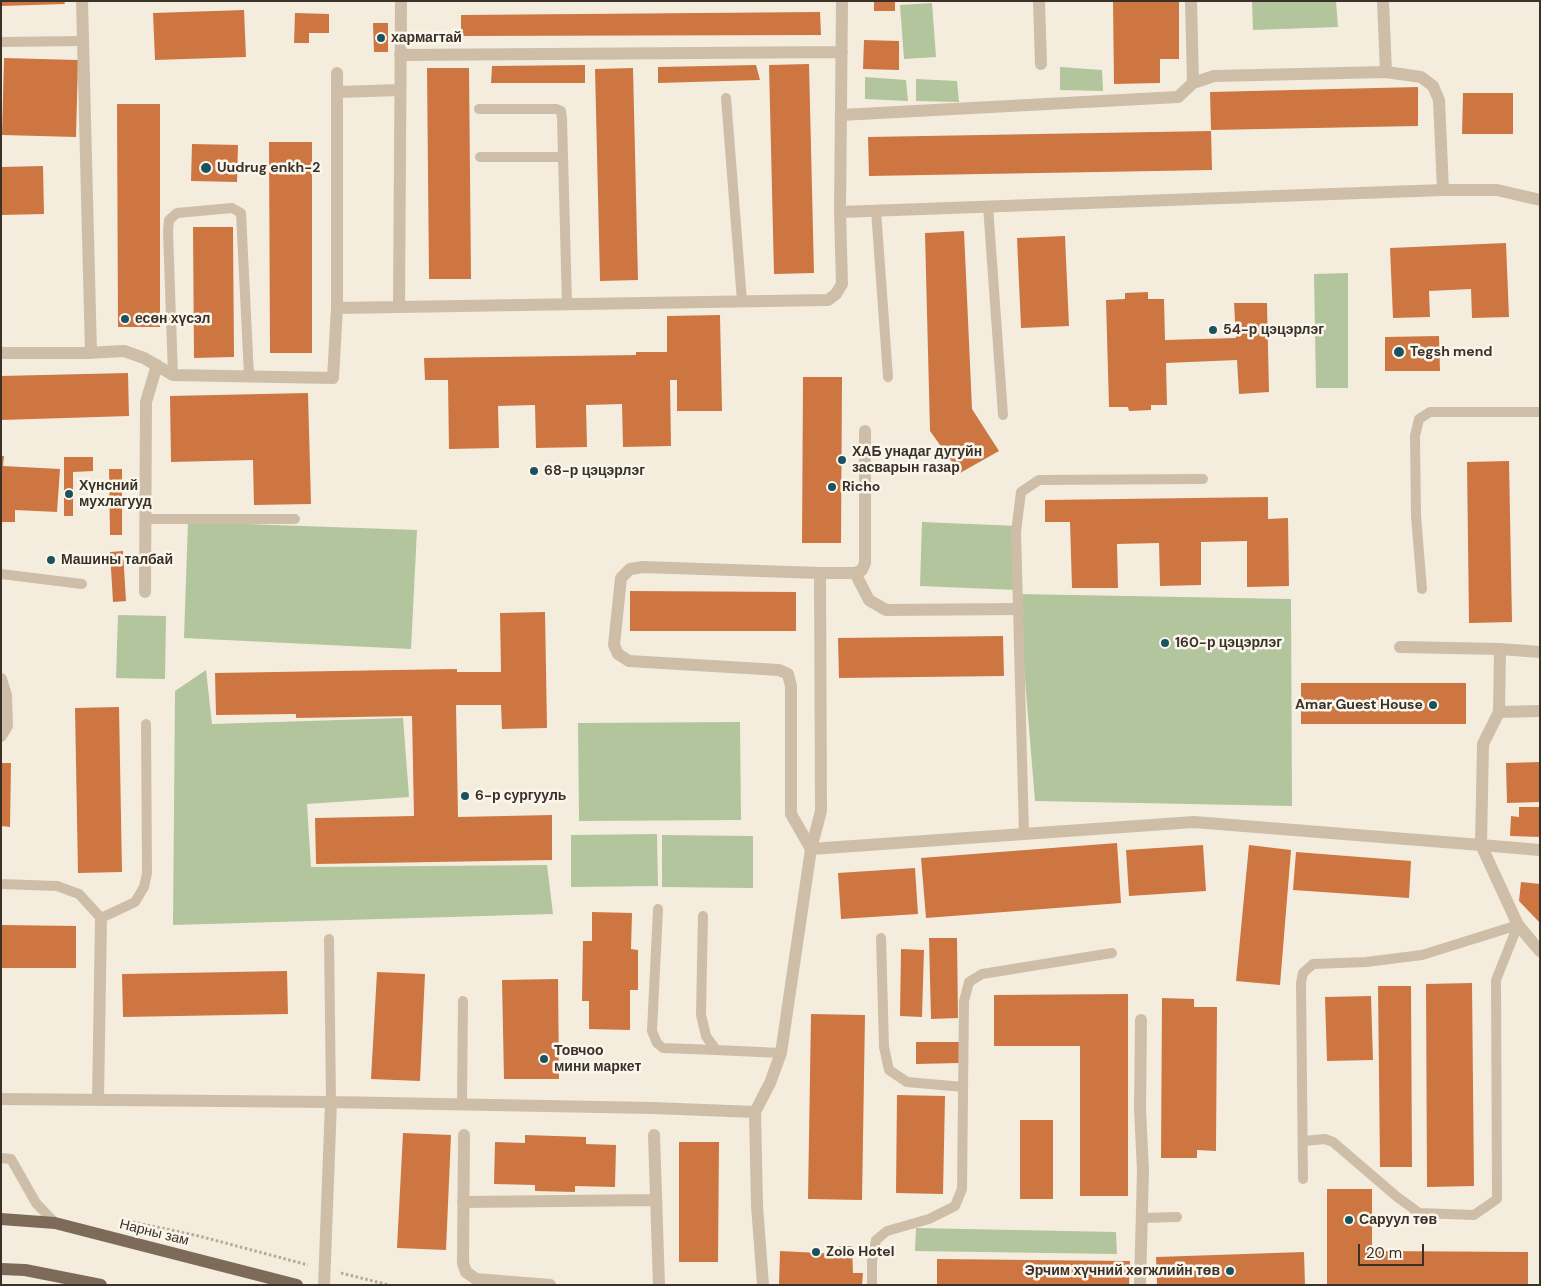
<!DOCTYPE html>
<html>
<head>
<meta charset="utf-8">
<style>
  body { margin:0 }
  #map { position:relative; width:1541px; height:1286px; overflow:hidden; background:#f4edde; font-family:"DM Sans",sans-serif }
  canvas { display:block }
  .frame { position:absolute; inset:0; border:2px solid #3a3129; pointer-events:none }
  .scale { position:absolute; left:1358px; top:1244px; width:66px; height:22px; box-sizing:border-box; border:2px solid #3a3129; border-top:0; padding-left:6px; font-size:15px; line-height:18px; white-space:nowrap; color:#3a3129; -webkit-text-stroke:4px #fbf6eb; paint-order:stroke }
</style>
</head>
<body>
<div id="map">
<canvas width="1541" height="1286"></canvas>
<div class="frame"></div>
<div class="scale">20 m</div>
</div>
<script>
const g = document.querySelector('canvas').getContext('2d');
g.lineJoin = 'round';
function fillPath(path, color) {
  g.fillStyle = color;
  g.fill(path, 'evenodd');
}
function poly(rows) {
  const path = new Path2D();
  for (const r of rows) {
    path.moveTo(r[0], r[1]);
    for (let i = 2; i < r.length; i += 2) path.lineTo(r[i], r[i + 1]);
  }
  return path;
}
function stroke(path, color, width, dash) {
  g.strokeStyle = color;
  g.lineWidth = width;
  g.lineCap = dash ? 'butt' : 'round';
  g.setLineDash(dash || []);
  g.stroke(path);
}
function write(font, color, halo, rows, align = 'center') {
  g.font = font + ' "DM Sans",sans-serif';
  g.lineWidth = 5;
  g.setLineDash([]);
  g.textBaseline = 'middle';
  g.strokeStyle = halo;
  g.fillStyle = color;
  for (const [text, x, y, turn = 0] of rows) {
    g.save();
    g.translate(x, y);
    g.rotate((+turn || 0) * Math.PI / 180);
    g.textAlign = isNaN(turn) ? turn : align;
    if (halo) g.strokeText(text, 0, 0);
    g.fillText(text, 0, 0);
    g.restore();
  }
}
fillPath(poly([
  [1252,1,1336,1,1338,27,1253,30],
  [932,3,936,57,904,59,900,5],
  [1060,67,1102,70,1103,91,1060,90],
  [865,77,906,80,908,101,865,99],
  [916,79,957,81,959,102,916,101],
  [1348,273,1348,388,1316,388,1314,274],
  [188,522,417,530,411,649,184,638],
  [922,522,1018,526,1017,590,920,586],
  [1018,594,1291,599,1292,806,1035,801],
  [118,615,166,616,165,679,116,678],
  [206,670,212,724,403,718,409,797,307,804,311,867,547,865,553,914,173,925,175,691],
  [740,722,741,820,579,821,578,723],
  [657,834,658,886,571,887,571,835],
  [662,835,753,836,753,888,662,887],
  [916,1228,1116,1232,1117,1254,915,1251]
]), '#b2c59c');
fillPath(poly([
  [1,1,64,1,65,4,1,6],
  [874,1,895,1,895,11,874,11],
  [1113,1,1179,1,1179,59,1160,59,1160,83,1114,84],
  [244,10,246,57,155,60,153,13],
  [820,12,821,35,461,36,461,15],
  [295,13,329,14,329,33,309,33,309,43,294,43],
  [373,23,388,23,388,52,374,52],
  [864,40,899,41,899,70,863,69],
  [4,58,78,60,76,137,2,135],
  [809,64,814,273,774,274,769,65],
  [585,65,585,83,491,83,492,66],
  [756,65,760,80,658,83,658,67],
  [427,68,469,68,471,279,429,279],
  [633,68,638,280,600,281,595,69],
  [1418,87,1418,126,1211,130,1210,92],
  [1463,93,1513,93,1513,134,1462,134],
  [117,104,160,104,160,327,118,327],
  [1211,131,1212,170,869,176,868,137],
  [269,142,312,142,312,353,270,353],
  [192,144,238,145,237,182,191,181],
  [43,166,44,214,1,215,1,167],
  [193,227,233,227,234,357,194,358],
  [964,231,972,409,999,451,960,473,930,431,925,233],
  [1065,236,1069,326,1021,328,1017,238],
  [1506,243,1509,317,1472,318,1471,289,1429,291,1430,317,1393,318,1390,248],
  [1148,292,1148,299,1164,299,1165,340,1236,338,1234,303,1267,303,1269,392,1239,394,1237,360,1166,363,1167,405,1151,405,1151,410,1129,411,1128,407,1109,407,1106,300,1125,299,1125,293],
  [720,315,722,411,677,411,677,380,670,380,671,446,623,447,622,404,586,405,587,447,536,448,535,405,498,406,499,448,449,449,448,380,425,380,424,358,636,355,636,352,667,352,667,316],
  [1439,336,1440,371,1385,371,1385,337],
  [128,373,129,416,1,420,1,376],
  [803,377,842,377,841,543,802,543],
  [308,393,311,504,254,505,253,460,171,462,170,396],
  [1,456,4,456,3,466,60,469,57,512,15,510,15,522,1,522],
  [64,457,93,457,93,471,73,472,73,516,64,516],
  [1509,461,1512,622,1469,623,1467,462],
  [109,469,122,469,122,535,110,535],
  [1268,497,1268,519,1288,518,1289,586,1247,587,1247,541,1201,542,1201,585,1160,586,1159,543,1117,544,1118,588,1072,588,1070,522,1045,522,1045,500],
  [123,551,126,601,113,602,110,552],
  [630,591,796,592,796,631,630,631],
  [545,612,547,728,502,729,501,705,456,705,458,817,552,815,552,860,316,864,315,818,414,816,412,716,296,718,296,714,216,715,215,673,457,669,457,672,501,672,500,613],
  [1003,636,1004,676,839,678,838,638],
  [1301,683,1466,683,1466,724,1301,724],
  [119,707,122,872,78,873,75,708],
  [1540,762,1540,802,1507,803,1506,763],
  [1,763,11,763,10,827,1,826],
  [1519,807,1540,807,1540,837,1510,836,1511,816,1519,817],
  [1117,843,1121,903,926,918,921,858],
  [1203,845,1206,891,1129,896,1126,850],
  [1249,845,1291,850,1280,985,1236,981],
  [1296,852,1411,861,1409,898,1293,890],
  [915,868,918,914,841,919,838,873],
  [1521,882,1540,884,1540,923,1519,901],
  [592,912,632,913,631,949,638,950,638,990,630,990,630,1030,589,1029,589,1001,582,1001,583,941,592,941],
  [1,925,76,926,76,968,1,968],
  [929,938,957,938,958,1018,931,1019],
  [901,949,924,950,922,1017,900,1016],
  [287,971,288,1014,123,1017,122,974],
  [377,972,425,974,420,1081,371,1079],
  [558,979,559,1079,504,1079,502,980],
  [1472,983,1474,1186,1427,1187,1426,984],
  [1378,986,1411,986,1412,1167,1380,1167],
  [1128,994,1128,1196,1080,1196,1080,1046,994,1046,994,995],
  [1371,996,1373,1060,1327,1061,1325,997],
  [1162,998,1194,999,1194,1007,1217,1007,1216,1151,1197,1150,1197,1158,1161,1158],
  [811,1014,865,1015,862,1200,808,1199],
  [916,1042,960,1042,960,1063,916,1064],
  [897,1095,945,1096,943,1194,896,1193],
  [1020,1120,1053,1120,1053,1199,1020,1199],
  [403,1133,451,1135,446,1250,397,1248],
  [525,1135,586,1137,586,1144,616,1145,615,1187,575,1186,575,1192,535,1191,535,1185,494,1184,495,1142,525,1143],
  [679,1142,719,1142,718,1262,679,1262],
  [1327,1189,1372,1189,1372,1251,1528,1252,1528,1285,1327,1285],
  [839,1246,852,1246,853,1273,863,1273,862,1285,779,1285,780,1251,839,1254],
  [1304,1252,1305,1285,1157,1285,1156,1257],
  [937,1259,1130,1261,1129,1285,937,1285]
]), '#ce7642');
stroke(poly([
  [123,1220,199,1236,308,1265],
  [341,1273,389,1285]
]), '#baa892', 3, [2.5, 2.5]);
stroke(poly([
  [1,42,83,41],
  [726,98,742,301],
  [479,109,556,109,561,111,562,119,567,304],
  [480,157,563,157],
  [988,206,1003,415],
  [876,210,888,377],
  [173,375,168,232,169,220,177,213,232,208,241,213,249,376],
  [146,519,295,519],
  [1,574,82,584],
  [1422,589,1416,516,1415,436,1419,419,1430,412,1540,412],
  [1024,834,1016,532,1021,492,1039,480,1203,479],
  [1,884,57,886,79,894,101,918,135,902,144,887,147,873,146,724],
  [658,909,652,1031,657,1043,663,1048,716,1050],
  [703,916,701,1015,706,1036,716,1050,781,1053],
  [881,938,884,1047,889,1070,907,1082,963,1087],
  [329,939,331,1102],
  [462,1104,463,1001],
  [1304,1141,1325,1139,1333,1142,1396,1196,1419,1213,1474,1215,1497,1199,1496,980,1518,925],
  [1,1158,11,1159,36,1203,55,1223],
  [1303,1179,1301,983,1303,973,1313,964,1366,962,1422,955,1518,925],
  [1142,1218,1177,1217],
  [872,1285,872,1261,876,1240,887,1231,929,1219,955,1206,962,1189,964,1001,969,982,982,974,1112,953]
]), '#cebea8', 10);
stroke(poly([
  [82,1,91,353],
  [1039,1,1041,64],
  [1191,1,1193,83],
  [1383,1,1386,72,1421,77,1433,86,1439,100,1443,190],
  [400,55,842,52],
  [338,92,400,90],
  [841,115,1178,97,1193,83,1214,76,1386,72],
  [840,212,1443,190,1497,190,1540,200],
  [399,307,401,1],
  [337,308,337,73],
  [1,353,86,353,124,351,144,358,173,375,333,378,337,308,828,300,836,294,842,284,840,212,842,1],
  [855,573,869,600,886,610,1018,609],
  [145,592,146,402,157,365],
  [1400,647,1500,649,1540,652],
  [1,679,6,695,7,726,1,736],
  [1499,712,1500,649],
  [811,849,1194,822,1481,845,1483,744,1499,712,1540,711],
  [811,849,791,814,791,686,788,674,779,670,629,661,618,654,614,645,621,578,630,569,643,567,820,573,855,573,862,570,865,563,865,431],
  [1540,850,1481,845,1518,925,1540,951],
  [1,1099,331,1102,653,1108,755,1112],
  [98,1100,101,918],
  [464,1135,463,1263,466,1272,476,1279,550,1285],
  [654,1135,659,1285],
  [463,1202,656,1200],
  [324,1285,331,1102],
  [763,1285,757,1206,755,1112,770,1083,781,1053,811,849,821,811,820,573],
  [1140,1285,1143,1171,1140,1109,1141,1020]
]), '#cebea8', 12);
stroke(poly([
  [1,1219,55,1223,297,1285],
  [1,1269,25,1270,101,1285]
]), '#7d6a59', 12);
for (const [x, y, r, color] of [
  [381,38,5,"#1b525f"],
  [206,168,6,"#1b525f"],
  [125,319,5,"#1b525f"],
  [1213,330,5,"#1b525f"],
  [1399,352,6,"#1b525f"],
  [842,460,5,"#1b525f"],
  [534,471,5,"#1b525f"],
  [832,487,5,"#1b525f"],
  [69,494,5,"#1b525f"],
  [51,560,5,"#1b525f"],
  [1165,643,5,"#1b525f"],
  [1433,705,5,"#1b525f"],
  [465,796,5,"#1b525f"],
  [544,1059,5,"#1b525f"],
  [1349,1220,5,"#1b525f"],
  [816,1252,5,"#1b525f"],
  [1230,1271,5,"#1b525f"]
]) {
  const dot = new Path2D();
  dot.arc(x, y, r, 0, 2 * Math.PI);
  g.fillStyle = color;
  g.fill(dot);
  stroke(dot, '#fbf6eb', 2);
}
write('bold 14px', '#3a3129', '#fbf6eb', [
  ["хармагтай",391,38],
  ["Uudrug enkh-2",217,168],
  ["есөн хүсэл",135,319],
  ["54-р цэцэрлэг",1223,330],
  ["Tegsh mend",1410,352],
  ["ХАБ унадаг дугуйн",852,452],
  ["засварын газар",852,468],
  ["68-р цэцэрлэг",544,471],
  ["Хүнсний",79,486],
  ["мухлагууд",79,502],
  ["Richo",842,487],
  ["Машины талбай",61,560],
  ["160-р цэцэрлэг",1175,643],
  ["Amar Guest House",1423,705,"right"],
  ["6-р сургууль",475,796],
  ["Товчоо",554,1051],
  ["мини маркет",554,1067],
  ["Саруул төв",1359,1220],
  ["Zolo Hotel",826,1252],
  ["Эрчим хүчний хөгжлийн төв",1220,1271,"right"]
], 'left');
write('14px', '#3a3129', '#fbf6eb', [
  ["Нарны зам",154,1233,14]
]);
</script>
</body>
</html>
